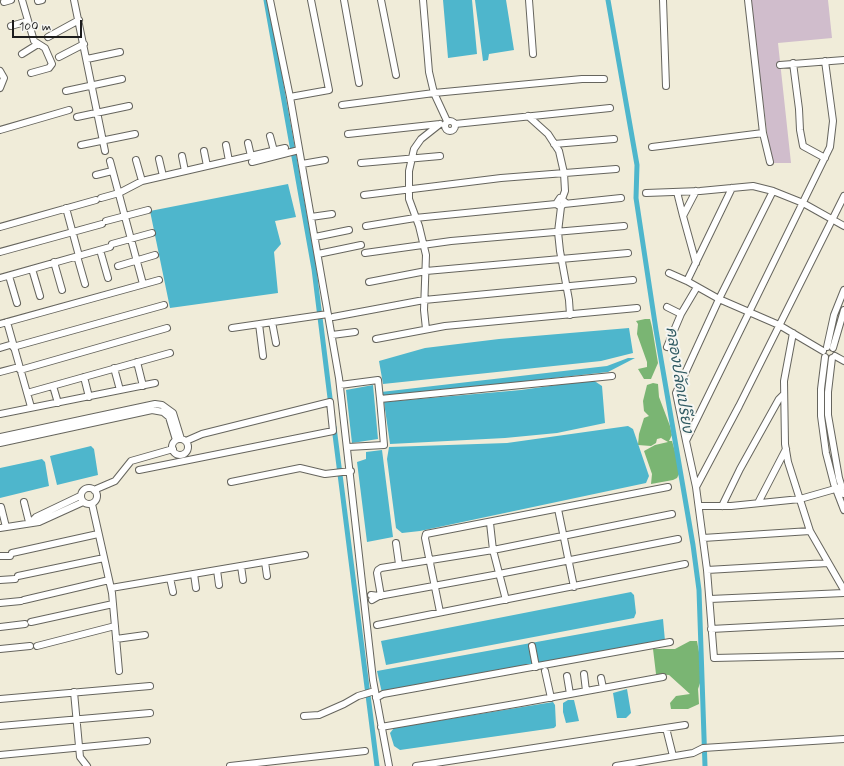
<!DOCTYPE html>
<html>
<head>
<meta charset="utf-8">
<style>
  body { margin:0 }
  #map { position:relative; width:844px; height:766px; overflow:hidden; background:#f0ecd9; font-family:Mynerve,sans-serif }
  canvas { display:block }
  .scale { position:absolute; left:12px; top:20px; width:70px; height:18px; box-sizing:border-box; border:2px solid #1c1c1c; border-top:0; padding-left:5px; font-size:12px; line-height:14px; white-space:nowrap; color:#1c1c1c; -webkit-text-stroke:3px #f6f6f2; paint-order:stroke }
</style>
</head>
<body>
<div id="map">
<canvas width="844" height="766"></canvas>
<div class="scale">100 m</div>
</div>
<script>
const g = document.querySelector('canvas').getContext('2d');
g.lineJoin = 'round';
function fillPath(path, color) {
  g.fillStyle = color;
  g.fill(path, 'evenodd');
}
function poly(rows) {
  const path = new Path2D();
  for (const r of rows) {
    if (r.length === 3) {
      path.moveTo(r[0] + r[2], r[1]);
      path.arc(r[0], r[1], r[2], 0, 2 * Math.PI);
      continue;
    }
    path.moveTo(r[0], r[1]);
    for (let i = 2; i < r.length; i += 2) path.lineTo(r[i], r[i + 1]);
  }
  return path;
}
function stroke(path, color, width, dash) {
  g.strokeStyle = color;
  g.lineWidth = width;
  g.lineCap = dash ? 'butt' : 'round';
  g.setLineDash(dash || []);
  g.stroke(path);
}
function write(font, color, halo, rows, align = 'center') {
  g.font = font + ' Mynerve,"Playpen Sans Thai",sans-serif';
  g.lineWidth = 4;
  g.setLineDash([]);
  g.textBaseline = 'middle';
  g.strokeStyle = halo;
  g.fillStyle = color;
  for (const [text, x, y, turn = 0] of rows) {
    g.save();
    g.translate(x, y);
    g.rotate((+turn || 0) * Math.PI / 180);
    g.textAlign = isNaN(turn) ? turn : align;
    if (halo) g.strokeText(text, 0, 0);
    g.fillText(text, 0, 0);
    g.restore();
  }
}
fillPath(poly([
  [750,0,828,0,832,38,778,43,791,163,771,163]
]), '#d0bdcc');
fillPath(poly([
  [645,319,650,319,652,327,658,363,651,379,644,379,638,369,647,367,647,362,637,334,638,324,636,321],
  [653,383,658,384,659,397,670,426,672,435,669,441,672,441,678,462,679,474,677,478,673,480,651,484,652,474,644,451,655,445,668,442,661,438,657,439,656,443,651,446,638,445,639,434,644,418,649,416,644,411,643,401,647,385],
  [690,641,697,641,703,674,698,689,699,704,688,709,671,709,670,703,676,696,690,694,669,675,656,674,653,649,675,649]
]), '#7ab573');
fillPath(poly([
  [443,0,472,0,477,54,448,58],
  [475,0,506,0,514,50,489,54,488,60,483,61],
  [288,184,296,217,275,221,281,244,274,252,278,293,170,308,150,211],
  [629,328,633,353,601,361,383,384,379,361,425,348,499,339],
  [628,358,635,358,608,372,384,397,381,392,607,366],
  [593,380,602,386,605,423,557,433,505,438,390,444,384,402,521,390],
  [373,385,378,439,352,443,346,390],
  [628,426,633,429,649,476,646,483,420,531,402,533,396,528,387,459,389,447,507,443],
  [91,446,94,449,98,475,57,485,50,456],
  [382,450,393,537,367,542,357,462,366,459,366,452],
  [42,459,45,462,49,486,0,498,0,468],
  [631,592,634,595,636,613,634,618,386,665,381,641],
  [663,619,665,641,382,693,377,671],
  [627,689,631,713,626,718,617,718,613,693],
  [568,700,574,700,579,721,566,723,563,712,563,703],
  [553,702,555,705,556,726,554,728,400,750,394,746,390,733,394,728]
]), '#4eb6cc');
stroke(poly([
  [266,0,314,269,331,406],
  [608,0,637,165,636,198,656,330,693,545,699,590,705,766],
  [334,427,377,766]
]), '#4eb6cc', 5);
const minor = poly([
  [22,0,34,41,45,48,52,64,49,68,31,73],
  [74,0,105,151],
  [270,0,290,97,339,378,373,680,389,766],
  [344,0,359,83],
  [381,0,396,75],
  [423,0,429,72,434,93,447,121],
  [529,0,533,54],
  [663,0,666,86],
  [38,1,42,0],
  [4,2,11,0],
  [11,26,28,21],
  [48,37,79,20],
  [22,54,38,44],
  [59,57,84,44],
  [87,59,120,52],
  [793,63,799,109,800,130,803,146,825,158],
  [780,65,844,60],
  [0,71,4,78,0,88],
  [66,91,122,79],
  [290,97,329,90,311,0],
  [342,105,434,93,582,79,604,79],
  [528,116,548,134,559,151,564,173,565,191,562,199],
  [77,117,129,106],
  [450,126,5],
  [455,124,610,108],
  [0,130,69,110],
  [763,133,770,162],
  [348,134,440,124],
  [270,136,274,151],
  [248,143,251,156],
  [554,144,614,139],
  [81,145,135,134],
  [226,145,229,161],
  [652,147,763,133,748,0],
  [204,151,207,166],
  [182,156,185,171],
  [159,159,163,176],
  [136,160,142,181],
  [110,161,143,284],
  [252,162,299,150],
  [361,163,440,156],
  [302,164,325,160],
  [96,175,112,171],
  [773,191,803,203,844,226],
  [677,192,683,216],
  [646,193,700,191,753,186,773,191,720,297,676,393,686,441],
  [364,195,501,178,616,169],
  [844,196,739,406,696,487,707,570,714,658,844,655],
  [101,198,119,193,142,181,285,148],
  [564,204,621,198],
  [561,207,556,204,560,198,565,202,561,207,558,232,560,251,569,300,570,315],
  [66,208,79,256],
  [311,217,332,214],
  [106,221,148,210],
  [366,226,415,218,556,204],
  [0,227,96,200],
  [315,237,349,230],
  [112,244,152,233],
  [100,250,108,278],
  [0,252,102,224],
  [365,253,451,241,624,226],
  [318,254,361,245],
  [77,256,85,284],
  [54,262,62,290],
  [696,263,683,216,696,191],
  [118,266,155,255],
  [32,269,40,296],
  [669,273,687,281,732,188],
  [9,276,17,303],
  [0,278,110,247],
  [687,281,719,299,779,325,823,351],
  [369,282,426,271,628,253],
  [667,307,681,314],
  [333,317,424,300,633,280],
  [7,322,31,407],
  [272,322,276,343],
  [0,324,159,280],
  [259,324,263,356],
  [232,328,328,314],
  [426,329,424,310,426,255,419,226,409,199,409,171,414,149,421,139,440,124],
  [793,333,784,381,785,444,788,462,810,531,844,590],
  [332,335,355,332],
  [376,339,445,326,637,308],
  [13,347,164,305],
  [667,347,681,314,697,287],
  [827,347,834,315,844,290],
  [0,348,13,344],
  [833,348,844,310],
  [835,356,844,361],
  [825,357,821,389,821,416,826,453,834,484,844,510],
  [832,358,828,392,828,415,839,478,844,494],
  [137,362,143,386],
  [114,368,120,390],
  [20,370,167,328],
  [0,372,19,367],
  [84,377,89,397],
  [340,385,378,380,380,399,612,376],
  [53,386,58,403],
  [27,393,170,353],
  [0,414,155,383],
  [0,437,155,404,162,405,173,413,181,439],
  [180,447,8],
  [0,443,152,410,163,412,169,417,176,440],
  [348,447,384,445,380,399],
  [139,470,333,431,330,402,202,434,186,441],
  [231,482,300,468,325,474,351,471],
  [696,487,686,441,830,147,833,121,825,61],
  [89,496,8],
  [94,490,115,481,131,461,173,449],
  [24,502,29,522],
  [758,503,786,449],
  [92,504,112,593,119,671],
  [699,506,731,506,800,499,842,487],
  [722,506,740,469,779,399,784,394],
  [1,507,6,527],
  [558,509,574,587],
  [31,522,36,517,80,496],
  [490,523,493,550,506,600],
  [0,528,39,522,83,502],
  [703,538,810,531],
  [396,543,399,564],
  [12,553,98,534],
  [0,556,10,556],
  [265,562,267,576],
  [241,566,243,580],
  [217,570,219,585],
  [707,570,828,563],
  [194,574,196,588],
  [18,576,104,558],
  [170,578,173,592],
  [0,580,15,579],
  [111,588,305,555],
  [371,595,379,596,499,574,678,539],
  [381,596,377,573,378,570,381,568,493,550,672,514],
  [710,599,844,593],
  [24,600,109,580],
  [372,600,379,596],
  [0,603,21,601],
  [440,612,425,538,426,534,668,487],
  [31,622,113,604],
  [377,625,685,564],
  [0,627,25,624],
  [711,629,844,622],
  [116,639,145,635],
  [37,646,115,626],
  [532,646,536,667],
  [0,649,30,646],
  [545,671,551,698],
  [584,674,586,691],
  [567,676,570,694],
  [601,678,603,688],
  [74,692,80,757,87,766],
  [376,698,383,694,670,642],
  [0,699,150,686],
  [304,716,319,715,344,704,358,696,375,691],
  [0,726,150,713],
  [381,727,521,703,663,677],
  [666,728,673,756],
  [0,755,147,741],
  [230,766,365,751],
  [416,766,685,725],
  [616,766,693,753,703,748,844,739]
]);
stroke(minor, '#66655e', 8);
stroke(minor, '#fff', 6);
write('italic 15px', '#305a62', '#f6f6f2', [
  ["คลองปลัดเปรียง",678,380,81]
]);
</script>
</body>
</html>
